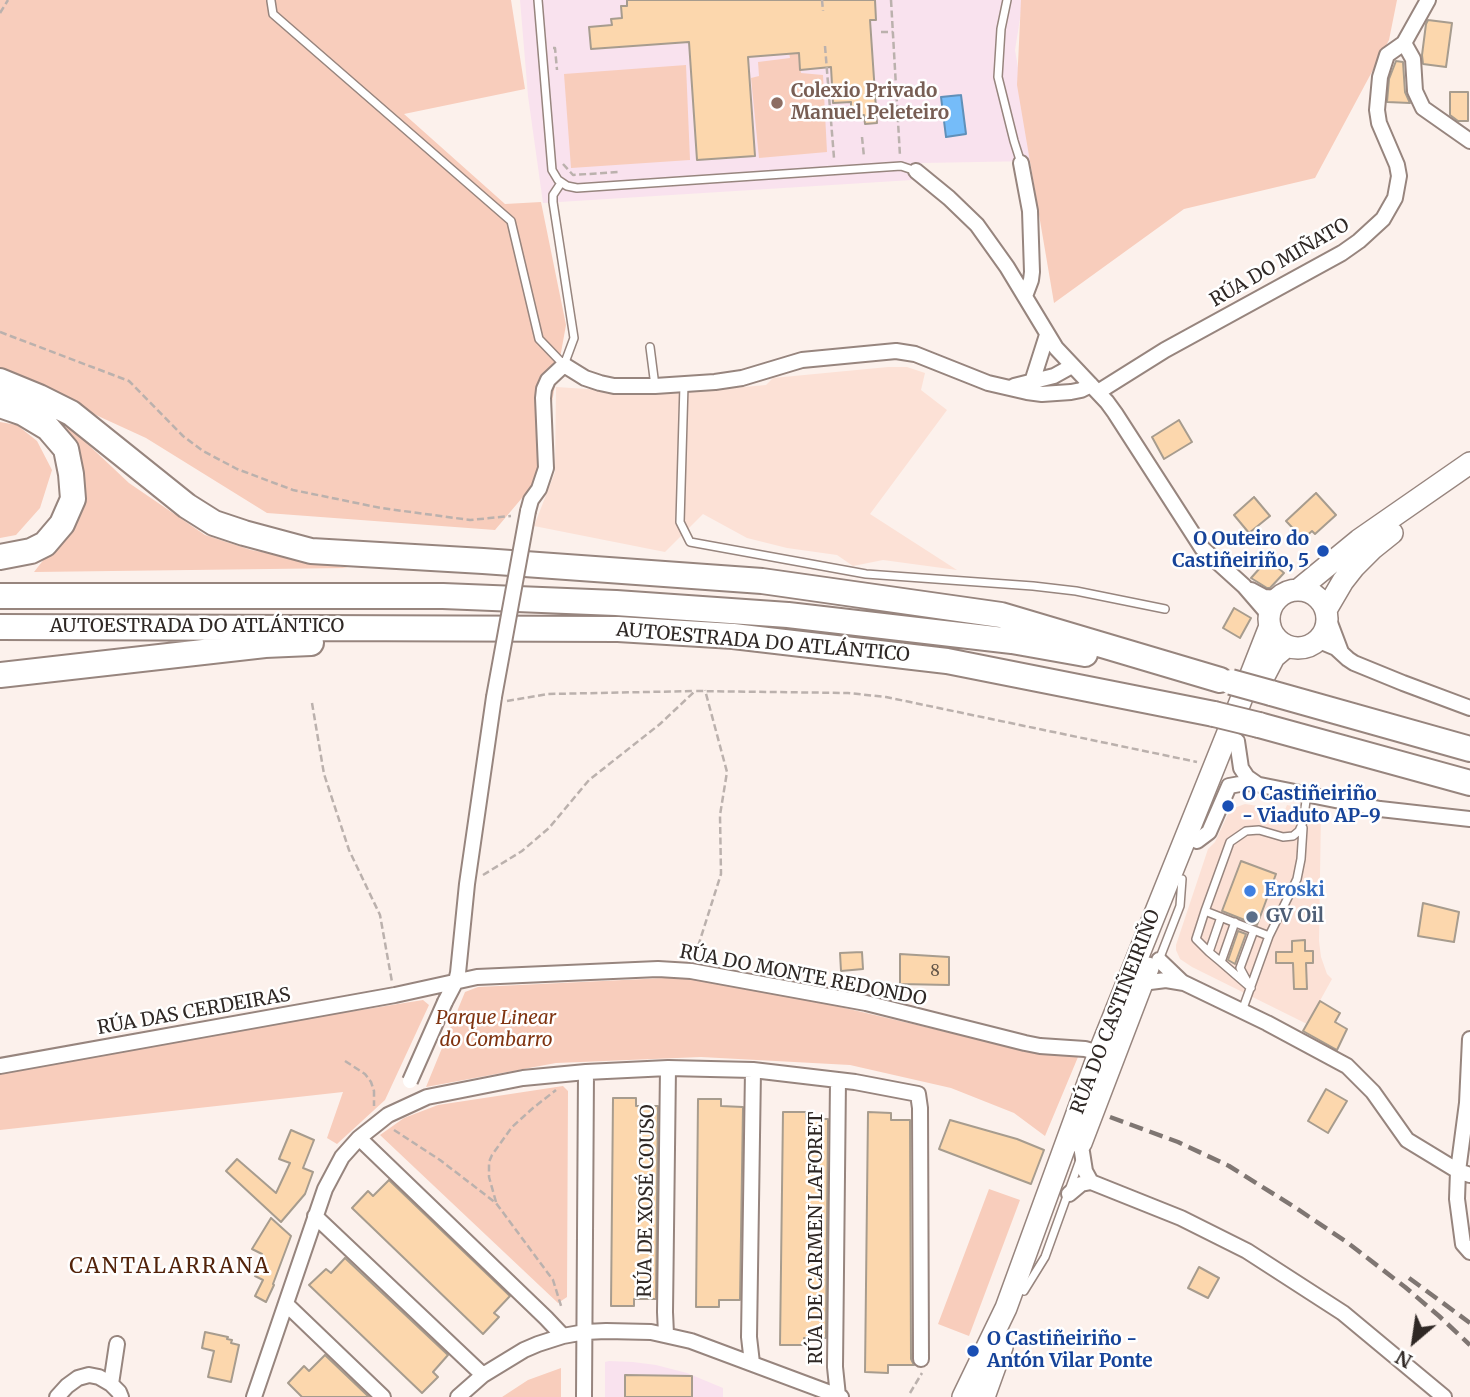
<!DOCTYPE html>
<html>
<head>
<meta charset="utf-8">
<style>
  body { margin:0 }
  #map { position:relative; width:1470px; height:1397px; overflow:hidden; background:#fcf1ec; font-family:Merriweather,serif }
  canvas { display:block }
  .north { position:absolute; left:1379px; top:1306px; width:70px; height:70px; -webkit-text-stroke:5px #fff; paint-order:stroke; rotate:209deg; font-size:19px; font-weight:700; line-height:28px; text-align:center; color:#2f2825 }
  .north::after { content:''; display:block; margin:auto; width:24px; height:32px; background:#2f2825; clip-path:polygon(50% 0,100% 100%,50% 72%,0 100%) }
</style>
</head>
<body>
<div id="map">
<canvas width="1470" height="1397"></canvas>
<div class="north">N</div>
</div>
<script>
const g = document.querySelector('canvas').getContext('2d');
g.lineJoin = 'round';
function fillPath(path, color) {
  g.fillStyle = color;
  g.fill(path, 'evenodd');
}
function poly(rows) {
  const path = new Path2D();
  for (const r of rows) {
    if (r.length === 3) {
      path.moveTo(r[0] + r[2], r[1]);
      path.arc(r[0], r[1], r[2], 0, 2 * Math.PI);
      continue;
    }
    path.moveTo(r[0], r[1]);
    for (let i = 2; i < r.length; i += 2) path.lineTo(r[i], r[i + 1]);
  }
  return path;
}
function stroke(path, color, width, dash) {
  g.strokeStyle = color;
  g.lineWidth = width;
  g.lineCap = dash ? 'butt' : 'round';
  g.setLineDash(dash || []);
  g.stroke(path);
}
function write(font, color, halo, rows, align = 'center') {
  g.font = font + ' Merriweather,serif';
  g.lineWidth = 5;
  g.setLineDash([]);
  g.textBaseline = 'middle';
  g.strokeStyle = halo;
  g.fillStyle = color;
  for (const [text, x, y, turn = 0] of rows) {
    g.save();
    g.translate(x, y);
    g.rotate((+turn || 0) * Math.PI / 180);
    g.textAlign = isNaN(turn) ? turn : align;
    if (halo) g.strokeText(text, 0, 0);
    g.fillText(text, 0, 0);
    g.restore();
  }
}
fillPath(poly([
  [888,367,907,367,925,373,921,390,947,410,870,514,957,570,883,560,853,566,837,555,787,548,747,538,703,514,665,552,534,526,555,472,556,387,666,394,766,385,773,378],
  [1245,804,1285,810,1287,805,1321,812,1319,941,1321,957,1327,974,1332,979,1307,1024,1192,967,1180,959,1176,950,1176,945,1208,849,1215,842,1229,812,1234,808]
]), '#fce1d6');
fillPath(poly([
  [520,0,1023,0,1015,50,1034,161,922,163,912,180,543,203,528,96],
  [609,1361,633,1362,656,1365,687,1373,723,1388,723,1397,605,1397,605,1362]
]), '#f9e2ee');
fillPath(poly([
  [0,0,511,0,525,89,404,114,505,204,541,202,566,325,538,479,495,530,267,513,146,438,0,371],
  [1021,0,1397,0,1389,40,1315,178,1184,209,1054,303,1017,85],
  [797,38,801,73,823,75,827,152,759,158,751,78,759,76,758,62,790,58,787,41],
  [686,65,690,160,571,168,564,74],
  [62,420,129,483,205,535,251,550,348,568,34,572,76,518,83,497,84,475,77,447],
  [0,422,17,425,37,441,52,470,40,508,16,535,0,538],
  [686,977,798,997,1036,1053,1078,1057,1045,1136,1014,1113,951,1088,850,1065,701,1057,556,1063,426,1087,465,992,478,987],
  [423,1000,429,1005,385,1100,337,1144,327,1138,343,1092,0,1130,0,1068],
  [563,1086,568,1091,567,1297,558,1303,380,1135,404,1118,438,1105],
  [989,1189,1020,1200,969,1336,938,1324],
  [561,1368,561,1397,502,1397,528,1380]
]), '#f8cdbc');
const water = poly([
  [961,95,966,134,946,137,941,97,961,95]
]);
fillPath(water, '#75bcf9');
stroke(water, '#6090b9', 2);
const building = poly([
  [627,0,875,0,876,20,870,20,877,123,865,124,864,115,857,115,857,109,851,110,851,102,833,103,831,67,800,70,799,53,748,57,755,156,697,160,689,42,591,49,589,27,612,25,611,19,622,18,621,6,627,6,627,0],
  [1428,20,1452,23,1446,67,1423,64,1422,55,1426,24,1428,20],
  [1396,61,1403,62,1405,92,1410,103,1387,102,1389,79,1396,61],
  [1450,92,1468,92,1468,121,1458,121,1450,115,1450,92],
  [1179,420,1192,442,1164,459,1152,437,1179,420],
  [1316,493,1336,515,1315,534,1312,531,1303,539,1286,521,1316,493],
  [1254,497,1270,516,1249,533,1234,515,1254,497],
  [1268,559,1284,573,1270,588,1267,588,1251,578,1268,559],
  [1234,608,1251,618,1240,638,1223,628,1234,608],
  [1241,861,1276,874,1257,925,1222,911,1241,861],
  [1423,903,1459,912,1454,942,1418,936,1423,903],
  [1238,931,1246,934,1235,964,1228,960,1238,931],
  [1305,940,1305,951,1313,951,1313,963,1306,963,1307,989,1294,989,1293,963,1276,963,1276,952,1292,952,1292,941,1305,940],
  [862,952,863,969,841,971,840,953,862,952],
  [900,954,949,957,949,985,900,984,900,954],
  [1320,1001,1340,1013,1335,1022,1347,1029,1337,1050,1303,1031,1320,1001],
  [1326,1089,1347,1101,1328,1133,1308,1121,1326,1089],
  [613,1098,636,1098,636,1106,658,1106,656,1299,634,1299,634,1306,611,1306,613,1098],
  [698,1099,721,1099,721,1106,743,1107,740,1300,719,1300,719,1307,696,1307,698,1099],
  [783,1112,806,1112,806,1119,828,1119,826,1338,804,1338,804,1345,780,1345,783,1112],
  [868,1112,891,1113,891,1120,910,1120,911,1359,914,1365,888,1365,888,1373,865,1372,868,1112],
  [950,1120,1017,1139,1044,1150,1031,1184,939,1149,950,1120],
  [291,1130,314,1140,303,1168,313,1172,305,1194,281,1222,226,1171,237,1159,276,1193,290,1163,279,1159,291,1130],
  [389,1180,510,1296,494,1313,499,1317,483,1334,352,1208,368,1191,373,1196,389,1180],
  [271,1218,291,1236,273,1284,274,1285,266,1302,255,1296,263,1280,255,1276,263,1260,259,1258,262,1254,252,1249,271,1218],
  [345,1258,448,1355,433,1372,438,1377,422,1393,309,1285,326,1269,331,1273,345,1258],
  [1199,1267,1219,1278,1208,1298,1188,1288,1199,1267],
  [205,1332,228,1337,227,1339,232,1340,231,1343,239,1345,231,1382,208,1377,214,1351,202,1348,205,1332],
  [325,1355,369,1397,302,1397,288,1383,304,1366,309,1371,325,1355],
  [625,1375,692,1376,692,1397,625,1397,625,1375]
]);
fillPath(building, '#fcd7ad');
stroke(building, '#a79c8e', 2);
const service = poly([
  [538,0,552,170,558,180,567,186,577,188,901,166,916,171],
  [1007,0,1001,29,998,77,1014,141,1021,163],
  [271,1,273,14,511,221,539,339,564,365,574,338,553,202,553,195,561,183],
  [650,347,655,386],
  [684,385,680,522,690,542,866,574,1033,586,1076,591,1165,609],
  [1205,911,1196,939,1209,952],
  [1235,922,1221,962,1251,988],
  [1269,936,1297,879,1301,859,1303,828],
  [1159,960,1180,906,1182,879],
  [1221,962,1209,952,1221,917],
  [1247,981,1240,968,1254,930],
  [1242,1011,1269,936,1205,911,1230,842,1246,831,1259,830,1283,837,1293,836,1299,831,1303,822,1307,794],
  [1024,1291,1045,1257,1080,1160]
]);
const minor = poly([
  [1404,43,1413,59,1415,91,1423,108,1470,141],
  [1021,163,1030,211,1032,272,1031,280,1025,296],
  [916,171,949,198,977,225,1007,267,1056,348,1107,402,1115,413,1202,548,1244,586,1269,615],
  [1032,382,1047,335],
  [1014,386,1054,376,1072,366],
  [1098,392,1165,350,1342,253,1359,241,1383,219,1395,198,1399,176,1397,165,1379,123,1377,110,1380,77,1387,55,1404,43,1428,0],
  [528,511,531,500,539,489,546,468,543,398,544,389,548,380,564,365,585,378,600,383,614,386,655,386,715,382,742,378,802,360,896,351,915,354,988,383,1027,392,1042,394,1071,392,1081,390,1091,385],
  [1251,590,1264,597,1278,598],
  [1327,615,1341,652],
  [1317,640,1336,648,1348,659,1354,663,1403,683,1470,708],
  [1237,741,1241,768,1247,777,1257,784],
  [1197,841,1209,832,1229,786,1240,784,1250,783,1380,809,1470,819],
  [1159,960,1183,983],
  [1150,982,1166,980,1184,983,1267,1023,1347,1066,1373,1092,1407,1140,1458,1171,1470,1175],
  [445,1002,456,981,458,973,467,884,494,697],
  [1470,1039,1467,1103,1458,1171,1457,1199,1463,1244,1470,1252],
  [0,1066,395,995,477,977,658,969,691,971,866,1003,1025,1043,1040,1046,1085,1049,1099,1053],
  [838,1080,835,1367,838,1396],
  [359,1138,546,1318,563,1336],
  [1082,1152,1085,1171,1091,1182],
  [1069,1194,1081,1184,1091,1182,1181,1218,1247,1251,1343,1313,1444,1397],
  [315,1216,483,1375],
  [286,1304,383,1397],
  [666,1334,665,1312,668,1068],
  [752,1363,749,1337,753,1070],
  [111,1384,117,1344],
  [57,1397,67,1386,78,1378,89,1375,99,1377,111,1384,119,1392,121,1397],
  [254,1397,325,1189,342,1157,359,1138,388,1115,427,1097,523,1078,586,1072,668,1068,753,1070,855,1082,918,1094,920,1108,921,1359],
  [458,1397,483,1375,524,1350,538,1344,563,1336,585,1332,606,1331,651,1332,691,1341,841,1397],
  [584,1397,586,1072]
]);
const primary = poly([
  [1298,590,1359,540,1470,463],
  [1298,619,29],
  [1326,610,1343,581,1354,567,1372,549,1392,533],
  [1260,684,1274,657,1287,646],
  [1081,1143,1148,968],
  [963,1397,1006,1308,1099,1053,1239,705,1270,626],
  [984,1397,1002,1347]
]);
const motorway = poly([
  [0,381,39,397,71,413,187,506,214,523,244,533,311,551,483,561,762,581,1001,615,1220,680],
  [0,405,23,413,48,428,66,449,71,474,73,499,62,524,45,544,31,551,0,557],
  [0,596,443,596,616,603,788,615,1012,641,1085,654],
  [0,627,618,629,733,636,947,661,1214,714],
  [0,675,265,645,311,643],
  [1271,693,1470,749],
  [1259,725,1470,783]
]);
stroke(service, '#97857e', 10);
stroke(minor, '#97857e', 18);
stroke(primary, '#97857e', 24);
stroke(motorway, '#97857e', 28);
stroke(poly([
  [822,0,823,11],
  [891,0,900,156],
  [0,13,8,0],
  [881,32,893,32],
  [825,46,834,158,831,159],
  [553,48,555,48,557,70],
  [862,137,864,157],
  [563,164,573,175,618,172],
  [0,332,129,381,183,436,203,451,237,469,293,490,381,508,470,520,511,516],
  [507,701,548,694,695,691],
  [312,703,324,774,349,850,380,915,392,982],
  [483,875,522,851,549,828,589,780,660,724,695,691,848,693,886,697,1197,762],
  [695,956,721,874,720,815,727,772,705,690],
  [345,1061,365,1074,371,1082,374,1091,374,1106],
  [394,1130,440,1160,496,1203,553,1280,562,1309],
  [496,1202,489,1177,489,1162,492,1155,512,1127,533,1108,556,1090],
  [910,1393,922,1373]
]), '#bbb1ad', 2.5, [7, 3.5]);
stroke(service, '#fff', 7);
stroke(minor, '#fff', 14);
stroke(primary, '#fff', 21);
stroke(motorway, '#fff', 24);
stroke(poly([
  [1110,1117,1178,1142,1229,1166,1296,1208,1348,1243,1405,1287,1439,1316,1470,1345],
  [1409,1278,1470,1323]
]), '#7f7672', 4.5, [14, 7]);
const minorBridge = poly([
  [494,697,528,511],
  [410,1081,445,1002]
]);
const motorwayBridge = poly([
  [1231,682,1271,693],
  [1214,714,1259,725]
]);
stroke(minorBridge, '#97857e', 18, []);
stroke(motorwayBridge, '#97857e', 28, []);
stroke(minorBridge, '#fff', 14);
stroke(motorwayBridge, '#fff', 24);
for (const [x, y, r, color] of [
  [777,103,7,"#8d6e63"],
  [1323,551,7,"#1a4fb4"],
  [1228,806,7,"#1a4fb4"],
  [1250,891,7,"#3f7fe0"],
  [1252,917,7,"#5c6f8a"],
  [973,1351,7,"#1a4fb4"]
]) {
  const dot = new Path2D();
  dot.arc(x, y, r, 0, 2 * Math.PI);
  g.fillStyle = color;
  g.fill(dot);
  stroke(dot, '#fff', 2.5);
}
write('16px', '#625447', null, [
  ["8",935,971]
]);
write('bold 19px', '#785e54', '#fff', [
  ["Colexio Privado",791,92],
  ["Manuel Peleteiro",791,114]
], 'left');
write('19px', '#2f2825', '#fff', [
  ["RÚA DO MIÑATO",1280,263,-30],
  ["AUTOESTRADA DO ATLÁNTICO",197,627],
  ["AUTOESTRADA DO ATLÁNTICO",763,643,5],
  ["RÚA DO MONTE REDONDO",803,976,11],
  ["RÚA DAS CERDEIRAS",194,1012,-10],
  ["RÚA DO CASTIÑEIRIÑO",1116,1012,-69],
  ["RÚA DE XOSÉ COUSO",647,1201,-89],
  ["RÚA DE CARMEN LAFORET",817,1238,-90]
]);
write('bold 19px', '#164399', '#fff', [
  ["O Outeiro do",1309,540,"right"],
  ["Castiñeiriño, 5",1309,562,"right"],
  ["O Castiñeiriño",1242,795],
  ["- Viaduto AP-9",1242,817],
  ["O Castiñeiriño -",987,1340],
  ["Antón Vilar Ponte",987,1362]
], 'left');
write('bold 19px', '#366cbe', '#fff', [
  ["Eroski",1264,891]
], 'left');
write('bold 19px', '#4e5e75', '#fff', [
  ["GV Oil",1266,917]
], 'left');
write('italic 19px', '#803411', '#fff', [
  ["Parque Linear",496,1019],
  ["do Combarro",496,1041]
]);
g.letterSpacing = '2px';
write('21px', '#53230a', '#fff', [
  ["CANTALARRANA",170,1267]
]);
g.letterSpacing = '0px';
</script>
</body>
</html>
